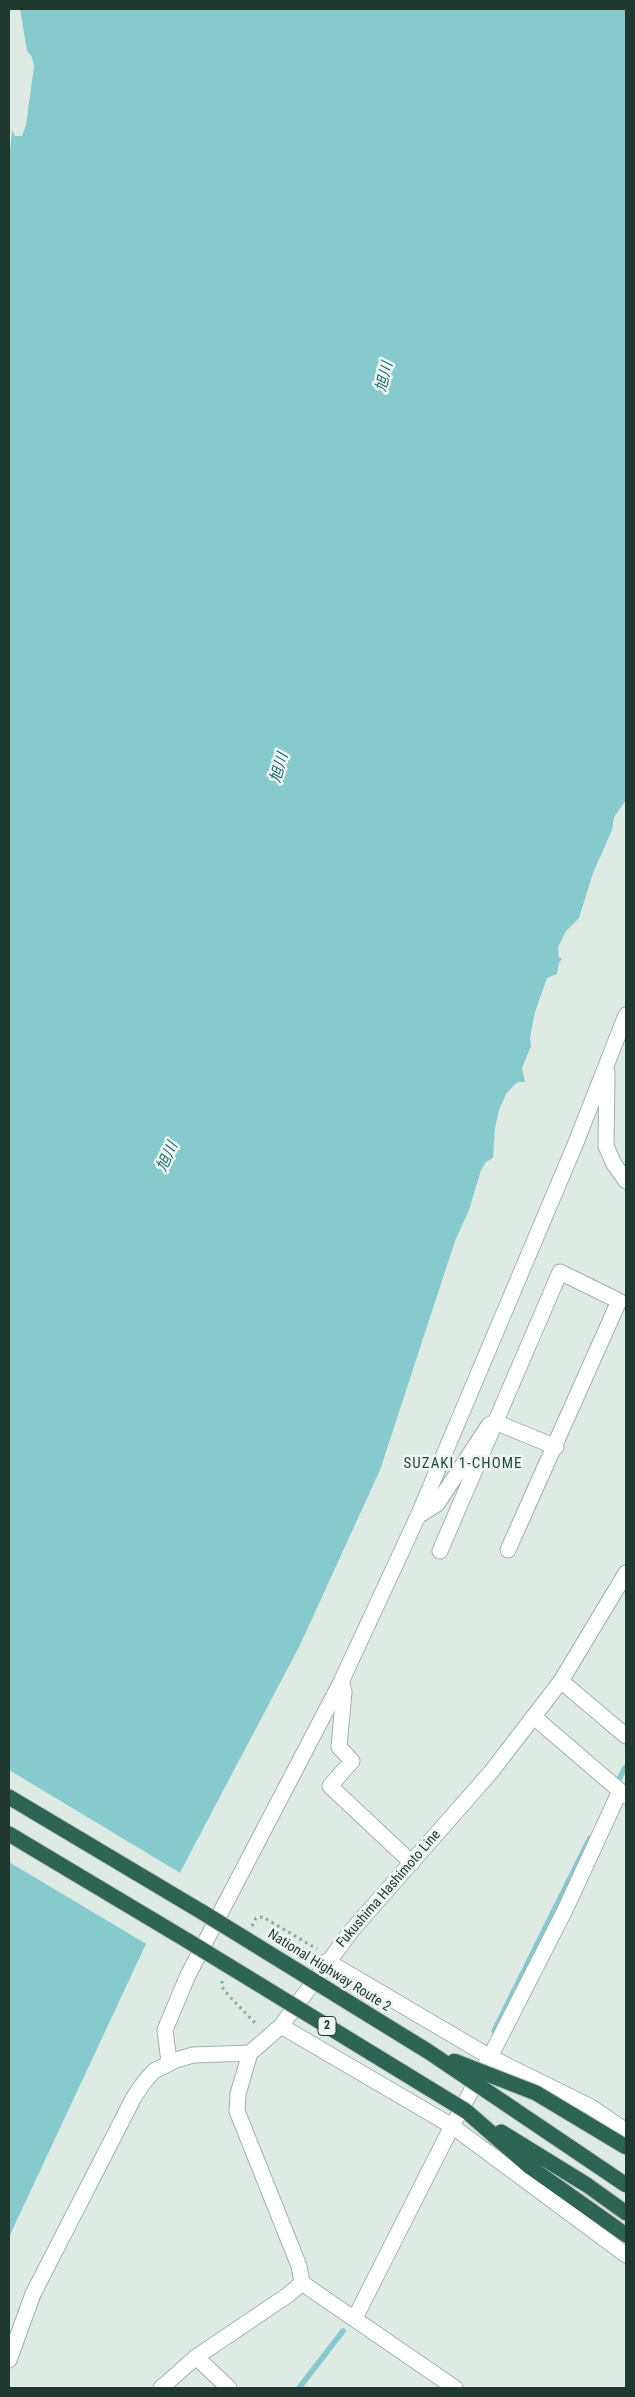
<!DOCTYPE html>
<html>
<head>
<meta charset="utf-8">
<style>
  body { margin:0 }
  #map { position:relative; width:635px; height:2397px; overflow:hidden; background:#deeae4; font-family:"Roboto Condensed",sans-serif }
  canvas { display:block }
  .frame { position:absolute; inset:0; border:10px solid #203930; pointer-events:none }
</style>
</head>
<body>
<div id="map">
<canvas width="635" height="2397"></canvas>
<div class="frame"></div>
</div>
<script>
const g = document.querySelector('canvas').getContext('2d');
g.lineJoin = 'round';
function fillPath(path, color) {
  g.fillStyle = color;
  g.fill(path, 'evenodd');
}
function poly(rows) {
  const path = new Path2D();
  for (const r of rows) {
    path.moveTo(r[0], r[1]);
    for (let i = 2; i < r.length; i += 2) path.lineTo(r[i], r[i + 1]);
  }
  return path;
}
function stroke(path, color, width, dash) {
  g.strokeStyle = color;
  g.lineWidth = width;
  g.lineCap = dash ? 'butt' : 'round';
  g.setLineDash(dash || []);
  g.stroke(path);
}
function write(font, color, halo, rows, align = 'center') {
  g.font = font + ' "Roboto Condensed","Noto Sans JP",sans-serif';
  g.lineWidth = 5;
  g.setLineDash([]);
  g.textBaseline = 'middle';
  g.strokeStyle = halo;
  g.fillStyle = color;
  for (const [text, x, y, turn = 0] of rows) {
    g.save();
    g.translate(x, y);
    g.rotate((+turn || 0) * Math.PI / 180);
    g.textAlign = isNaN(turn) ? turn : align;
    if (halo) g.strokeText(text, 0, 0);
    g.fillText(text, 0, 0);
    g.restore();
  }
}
fillPath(poly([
  [20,9,626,9,626,800,614,817,612,830,593,873,579,918,566,931,558,947,559,958,562,958,559,963,557,974,547,978,535,1012,530,1037,531,1046,522,1068,525,1082,518,1082,514,1085,506,1094,499,1110,495,1128,493,1158,486,1162,481,1170,469,1210,455,1241,380,1470,300,1645,175,1882,9,2237,9,164,12,130,15,136,22,136,26,125,34,67,32,57,27,51]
]), '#87cace');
fillPath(poly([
  [9,1770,182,1874,148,1945,9,1862]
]), '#deeae4');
stroke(poly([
  [616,1785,625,1768],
  [494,2031,590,1838],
  [299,2388,343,2331]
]), '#87cace', 5.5);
const street = poly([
  [607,1072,606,1146,614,1164,626,1181],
  [418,1516,437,1504,489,1425,495,1422,556,1447],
  [440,1551,560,1272,619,1301,508,1550],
  [561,1681,626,1736],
  [342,1683,344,1692,339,1747,352,1761,330,1786,412,1863],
  [534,1717,626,1796],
  [327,1961,490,2057,591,2107,626,2131],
  [281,2026,452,2126,626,2255],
  [169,2062,165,2030,188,1975,341,1682,418,1516,575,1145,626,1015],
  [302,2283,455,2388],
  [355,2318,452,2126,490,2057,565,1910,620,1791],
  [196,2357,229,2388]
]);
const secondary = poly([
  [9,2360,33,2294,134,2097,145,2081,154,2071,176,2060,193,2055,250,2053],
  [161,2388,196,2357,288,2295,302,2283,299,2266,237,2111,238,2094,250,2053,281,2026,352,1930,491,1772,561,1681,626,1573]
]);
const highway = poly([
  [9,1797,202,1912],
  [9,1834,188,1941],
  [466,2111,530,2167,626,2235],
  [501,2132,587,2185,626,2213]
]);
stroke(street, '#a1b1aa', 17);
stroke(secondary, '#9eb5aa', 17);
stroke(highway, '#bcc4c1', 17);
stroke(poly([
  [252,1926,256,1918,263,1917,317,1949],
  [300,1956,304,1948],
  [222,1981,222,1987,231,1998,257,2025]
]), '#80ac9a', 3, [2.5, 4]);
stroke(street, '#fff', 15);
stroke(secondary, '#fff', 15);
stroke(highway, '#2d6454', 15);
const highwayBridge = poly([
  [202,1912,429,2052,626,2185],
  [188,1941,466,2111],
  [454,2061,536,2093,626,2147]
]);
stroke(highwayBridge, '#bcc4c1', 17, []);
stroke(highwayBridge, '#2d6454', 15);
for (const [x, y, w] of [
  [327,2026,18]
]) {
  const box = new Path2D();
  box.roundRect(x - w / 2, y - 9.5, w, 19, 4);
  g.fillStyle = '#eff6f2';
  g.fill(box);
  stroke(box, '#203930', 1);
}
write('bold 12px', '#203930', null, [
  ["2",327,2026]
]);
write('14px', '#203930', '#eff6f2', [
  ["Fukushima Hashimoto Line",389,1889,-49],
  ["National Highway Route 2",329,1971,32]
]);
write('italic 15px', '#1d6c72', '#eff6f2', [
  ["旭川",385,377,-77],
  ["旭川",280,768,-74],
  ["旭川",168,1157,-66]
]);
g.letterSpacing = '1px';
write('15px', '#1d4a3b', '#eff6f2', [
  ["SUZAKI 1-CHOME",463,1464]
]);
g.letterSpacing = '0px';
</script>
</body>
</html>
